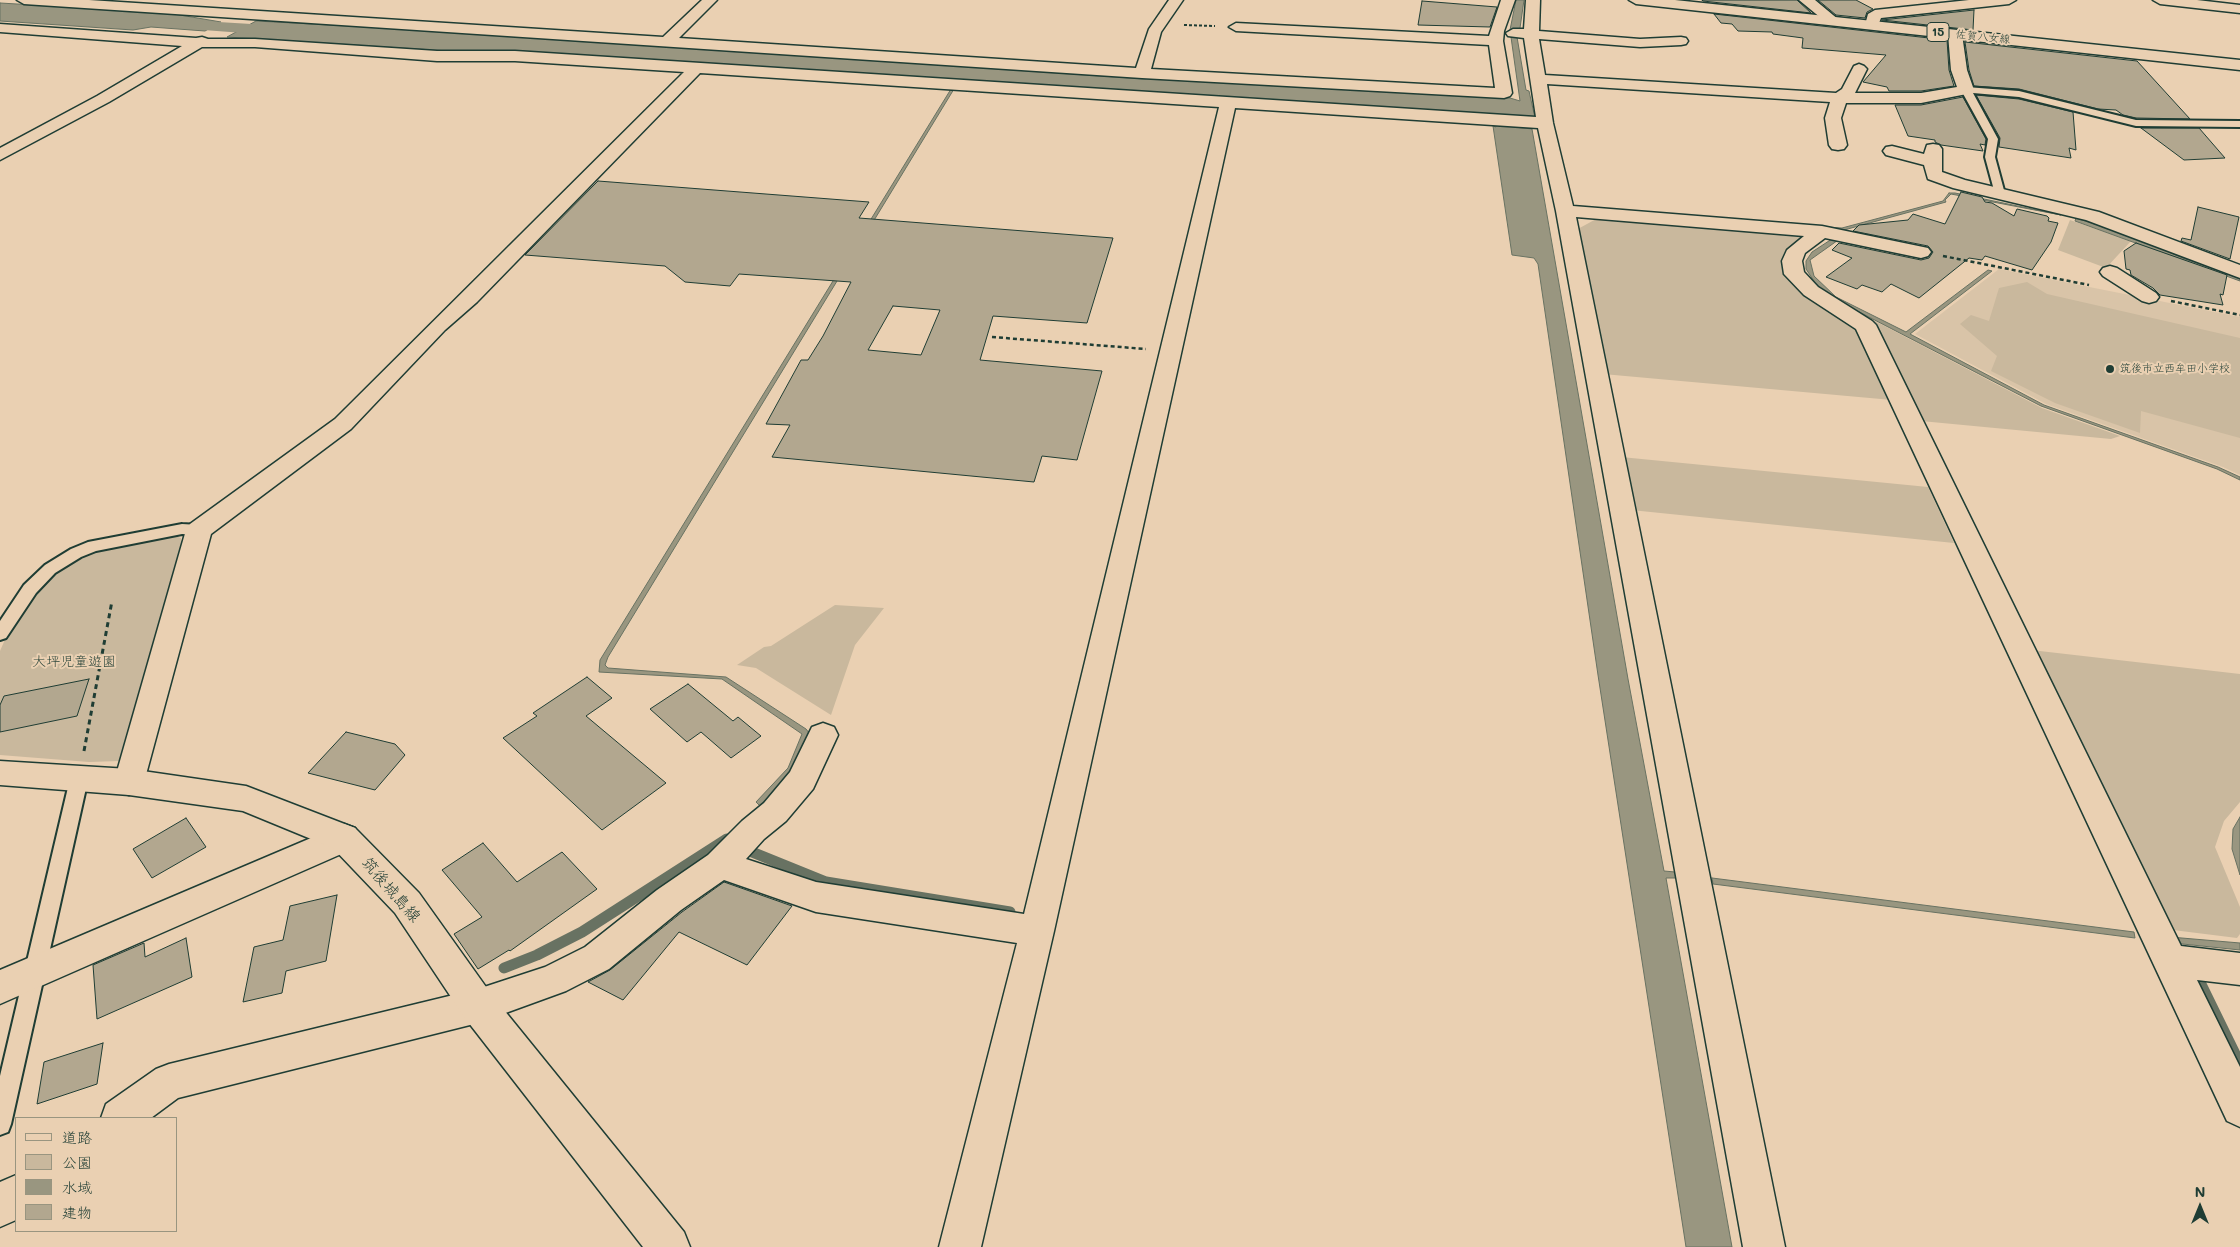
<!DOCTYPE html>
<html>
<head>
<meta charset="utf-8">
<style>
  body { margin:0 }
  #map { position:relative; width:2240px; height:1247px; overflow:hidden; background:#ead0b2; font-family:Mali,"Klee One",sans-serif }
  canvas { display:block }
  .legend { position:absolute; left:15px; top:1117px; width:162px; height:115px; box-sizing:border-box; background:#ead0b2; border:1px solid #999580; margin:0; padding:6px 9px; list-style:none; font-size:15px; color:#1f3d34 }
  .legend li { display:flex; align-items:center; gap:10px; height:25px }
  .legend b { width:25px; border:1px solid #999580 }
  .north { position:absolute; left:2175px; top:1182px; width:50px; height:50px; -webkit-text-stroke:4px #ead0b2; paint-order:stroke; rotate:0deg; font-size:14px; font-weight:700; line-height:20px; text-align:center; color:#1f3d34 }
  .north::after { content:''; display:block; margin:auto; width:18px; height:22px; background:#1f3d34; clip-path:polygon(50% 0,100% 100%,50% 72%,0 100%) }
</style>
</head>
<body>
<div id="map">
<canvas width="2240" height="1247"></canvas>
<ul class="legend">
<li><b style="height:6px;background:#ead0b2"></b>道路</li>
<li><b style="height:14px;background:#c9b89d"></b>公園</li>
<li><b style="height:14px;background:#999680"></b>水域</li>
<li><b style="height:14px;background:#b2a78f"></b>建物</li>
</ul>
<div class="north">N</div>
</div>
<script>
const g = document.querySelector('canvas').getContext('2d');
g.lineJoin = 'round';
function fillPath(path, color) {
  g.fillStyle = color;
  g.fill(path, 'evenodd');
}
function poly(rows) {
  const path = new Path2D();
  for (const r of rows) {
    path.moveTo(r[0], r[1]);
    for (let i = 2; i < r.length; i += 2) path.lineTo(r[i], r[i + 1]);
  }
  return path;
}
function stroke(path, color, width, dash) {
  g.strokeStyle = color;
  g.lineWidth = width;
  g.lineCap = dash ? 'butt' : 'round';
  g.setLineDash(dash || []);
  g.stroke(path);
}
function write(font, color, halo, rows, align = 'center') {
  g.font = font + ' Mali,"Klee One",sans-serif';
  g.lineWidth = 4;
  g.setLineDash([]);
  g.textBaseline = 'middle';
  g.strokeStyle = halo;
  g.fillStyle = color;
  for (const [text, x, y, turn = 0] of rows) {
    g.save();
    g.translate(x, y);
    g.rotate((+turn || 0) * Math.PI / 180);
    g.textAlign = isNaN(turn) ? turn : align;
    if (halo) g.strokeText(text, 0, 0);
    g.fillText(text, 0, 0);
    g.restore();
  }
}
fillPath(poly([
  [1999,269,2240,317,2240,475,2223,467,2046,404,1915,334]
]), '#d9c4a8');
fillPath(poly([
  [1598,218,1796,232,1803,237,1795,243,1787,257,1786,271,1857,324,1892,400,1603,374,1576,230],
  [2070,220,2131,241,2106,268,2058,250],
  [2027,282,2047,294,2240,338,2240,438,2141,411,2140,433,2055,403,1991,371,1997,356,1960,324,1971,315,1989,321,1999,288],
  [1873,320,2042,408,2120,436,2111,439,1921,421],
  [1621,457,1928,487,1954,543,1631,510],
  [172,535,181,538,180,563,119,761,89,762,0,755,0,651,13,621,52,574,96,548],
  [835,605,884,608,855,645,831,715,756,668,737,665,764,647,771,646],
  [2031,650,2240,674,2240,802,2224,821,2215,847,2240,907,2240,934,2237,938,2165,929]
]), '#c9b89d');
const water = poly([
  [1516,0,1524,0,1520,28,1517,37,1526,90,1529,91,1535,118,535,53,449,51,227,37,256,21,459,32,1145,79,1156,76,1510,98,1520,101,1510,30,1516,0],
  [0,3,168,13,221,22,205,31,151,27,133,30,0,21,0,3],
  [951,89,954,89,608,657,605,665,608,668,726,677,806,729,810,734,789,774,760,806,756,802,788,768,802,734,722,679,599,672,600,660,951,89],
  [1496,125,1532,129,1628,679,1664,871,1675,872,1676,875,1676,878,1666,878,1732,1247,1686,1247,1598,675,1538,264,1534,258,1512,255,1493,126,1496,127,1496,125],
  [1949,193,1955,193,2061,215,1951,194,1945,200,1946,202,1844,230,1584,211,1842,228,1943,201,1949,193],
  [2076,218,2135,237,2185,259,2240,278,2240,281,2075,221,2076,218],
  [1835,237,1841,238,1810,260,1814,276,1836,297,1906,332,1988,270,1992,271,1910,334,2044,405,2218,467,2240,477,2240,480,2217,469,2041,406,1834,299,1816,284,1806,269,1806,261,1812,252,1835,237],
  [2240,817,2240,875,2232,849,2233,829,2240,817],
  [1712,878,2134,932,2135,938,1713,884,1712,878],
  [2170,937,2240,943,2240,950,2173,943,2170,937]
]);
fillPath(water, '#999680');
stroke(water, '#687262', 1);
stroke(poly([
  [742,848,826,882,1010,912],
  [504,968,537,955,582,932,727,839],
  [2194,970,2240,1064]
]), '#687262', 11);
fillPath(poly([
  [169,19,284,26,290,27,292,31,290,35,284,36,163,27,161,24,163,21,169,19]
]), '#999680');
const building = poly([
  [1702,0,1797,0,1811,13,1703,1,1702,0],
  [1818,0,1856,0,1873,9,1867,12,1865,18,1836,15,1818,0],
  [1422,1,1497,7,1490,27,1418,25,1422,1],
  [1974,10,1973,30,1882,20,1974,10],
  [1714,14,1947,40,1949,70,1954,86,1921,91,1889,91,1887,87,1863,82,1886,55,1802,48,1803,38,1773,34,1772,32,1738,31,1732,24,1721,23,1714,14],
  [1965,42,2137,61,2190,119,2136,118,2123,115,2116,110,2098,109,2019,89,1974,86,1969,70,1965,42],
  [1976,95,2019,99,2073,112,2076,150,2069,148,2071,158,1999,147,2000,138,1976,95],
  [1963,97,1986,139,1985,145,1980,144,1983,151,1941,145,1935,142,1935,140,1908,136,1895,105,1921,105,1963,97],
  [2141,128,2199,128,2225,158,2184,160,2141,128],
  [598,181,869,202,859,218,1113,238,1087,323,993,316,980,360,1102,371,1077,460,1042,456,1034,482,772,457,790,425,766,424,801,360,808,360,823,336,851,282,739,274,730,286,685,282,665,266,525,255,598,181],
  [893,306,940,310,921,355,868,350,893,306],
  [1961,192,1982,197,1985,202,1992,203,2014,216,2017,209,2047,216,2049,218,2048,221,2058,223,2051,242,2032,270,1985,256,1982,260,1969,258,1919,298,1891,284,1882,292,1862,285,1857,289,1826,277,1852,258,1832,250,1839,243,1921,260,1929,258,1933,252,1928,246,1853,231,1859,225,1908,220,1913,214,1945,224,1961,192],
  [2198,207,2239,217,2230,259,2181,241,2182,238,2191,240,2198,207],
  [2136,243,2227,275,2223,295,2220,294,2223,305,2160,295,2153,288,2131,275,2130,270,2126,269,2124,251,2136,243],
  [587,677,612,698,586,716,666,783,602,830,503,738,537,716,533,713,587,677],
  [89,679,77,716,0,732,0,705,4,696,89,679],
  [688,684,733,721,738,717,761,736,731,758,701,732,687,742,650,709,688,684],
  [346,732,395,744,405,755,375,790,308,773,346,732],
  [186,818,206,847,152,878,133,849,186,818],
  [483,843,517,882,562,852,597,889,510,951,509,950,478,969,454,934,482,917,442,870,483,843],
  [724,882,792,906,747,965,679,932,623,1000,588,982,610,970,682,912,724,882],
  [337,895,326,961,286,971,282,993,243,1002,254,947,283,940,290,906,337,895],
  [186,938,192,977,97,1019,93,965,144,943,145,957,186,938],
  [103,1043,97,1084,37,1104,44,1062,103,1043]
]);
fillPath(building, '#b2a78f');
stroke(building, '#1f3d34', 1);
const service = poly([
  [1966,87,2019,91,2136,120,2240,121,2240,127,2136,126,2019,97,1973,93,1998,139,1995,157,2005,194,2000,197,1995,194,1985,157,1988,139,1961,90,1966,87],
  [182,524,199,525,204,526,207,530,204,534,199,535,182,534,96,551,81,557,55,573,36,593,6,638,0,640,0,621,24,585,45,565,71,549,88,542,182,524],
  [79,772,85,774,88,779,11,1124,8,1132,0,1135,0,1076,70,779,73,774,79,772]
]);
const minor = poly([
  [17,0,89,0,663,37,702,0,717,0,679,38,1136,68,1149,29,1169,0,1183,0,1161,32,1151,69,1495,88,1489,45,1236,31,1229,27,1236,23,1489,36,1501,0,1515,0,1504,31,1503,41,1512,93,1510,96,1504,98,1142,78,24,4,17,0],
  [1526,0,1540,0,1539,31,1640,39,1681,37,1686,38,1688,41,1686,44,1681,45,1640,47,1539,39,1545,75,1836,93,1842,89,1854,66,1859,64,1864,66,1867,69,1855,93,1921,93,1957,87,1951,70,1948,34,1955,30,1962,34,1967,70,1974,90,1972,93,1921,103,1846,103,1841,118,1847,145,1844,149,1838,150,1832,149,1829,145,1825,118,1830,102,1547,84,1553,123,1573,206,1822,226,1928,248,1931,252,1928,256,1921,258,1825,238,1805,253,1802,261,1804,272,1818,287,1872,321,1876,325,2181,946,2240,953,2240,985,2197,980,2240,1067,2240,1127,2227,1121,1856,329,1804,295,1784,274,1782,261,1787,250,1804,236,1576,217,1785,1247,1743,1247,1556,211,1538,128,1235,108,1054,931,981,1247,939,1247,1017,943,816,912,724,880,681,910,609,969,566,991,478,1023,178,1098,151,1118,101,1118,106,1104,156,1069,169,1064,478,989,545,967,585,947,657,890,708,855,742,821,764,803,790,772,812,727,823,723,834,727,838,735,813,789,786,821,764,839,746,859,816,882,1024,914,1219,107,700,73,477,302,445,330,351,429,211,534,144,782,140,791,129,795,118,791,114,782,186,530,190,524,335,419,684,72,515,61,437,61,255,47,202,47,109,102,0,160,0,148,97,96,182,46,0,32,0,24,196,38,202,37,208,39,255,39,437,51,515,51,1536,117,1524,38,1508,36,1506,33,1513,29,1524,29,1526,0],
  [1969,0,2016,0,2009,4,1881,18,1877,28,1872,29,1865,25,1868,14,1875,10,1969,0],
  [2153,0,2197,0,2240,5,2240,13,2160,4,2153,0],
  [1933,144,1939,145,1942,149,1942,172,1965,180,2099,212,2240,265,2240,278,2086,220,1953,188,1928,179,1924,165,1886,155,1883,151,1886,147,1892,146,1924,154,1927,145,1933,144],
  [2110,266,2117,268,2156,293,2159,297,2156,301,2149,303,2142,301,2103,276,2100,272,2103,268,2110,266],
  [344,824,355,828,360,838,355,848,0,1004,0,970,344,824],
  [16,1175,16,1220,0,1227,0,1182,16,1175]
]);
const secondary = poly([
  [1799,0,1815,0,1839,20,1837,23,1827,23,1799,0],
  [0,761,129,769,246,786,355,828,419,893,491,994,684,1232,690,1247,643,1247,465,1018,395,913,333,848,243,811,129,795,0,785,0,761]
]);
const primary = poly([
  [1629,0,1675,0,2240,60,2240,70,1636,4,1629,0]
]);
stroke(service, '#1f3d34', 4);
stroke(minor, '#1f3d34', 3);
stroke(secondary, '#1f3d34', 3);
stroke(primary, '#1f3d34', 3);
stroke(poly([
  [1184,25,1215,26]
]), '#1f3d34', 2, [3, 2]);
stroke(poly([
  [1943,256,2089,285],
  [2171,301,2240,315],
  [992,337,1146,349]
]), '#1f3d34', 2.5, [4, 3]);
stroke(poly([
  [84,751,112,601]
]), '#1f3d34', 3, [5, 4]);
fillPath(service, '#ead0b2');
fillPath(minor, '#ead0b2');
fillPath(secondary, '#ead0b2');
fillPath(primary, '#ead0b2');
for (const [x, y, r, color] of [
  [2110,369,5,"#1f3d34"]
]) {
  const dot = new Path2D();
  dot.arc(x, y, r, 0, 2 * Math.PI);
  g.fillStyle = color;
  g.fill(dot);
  stroke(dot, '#ead0b2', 2);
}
write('11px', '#1f3d34', '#ead0b2', [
  ["佐賀八女線",1983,37,6]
]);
write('11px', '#1f3d34', '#ead0b2', [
  ["筑後市立西牟田小学校",2120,369]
], 'left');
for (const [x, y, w] of [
  [1938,32,22]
]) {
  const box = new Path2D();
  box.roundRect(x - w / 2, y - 9.5, w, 19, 4);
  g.fillStyle = '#ead0b2';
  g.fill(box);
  stroke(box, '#1f3d34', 1);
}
write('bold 12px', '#1f3d34', null, [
  ["15",1938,32]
]);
write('14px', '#30493e', '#ead0b2', [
  ["大坪児童遊園",74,662]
]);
write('16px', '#1f3d34', '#ead0b2', [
  ["筑後城島線",391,890,49]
]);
</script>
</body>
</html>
